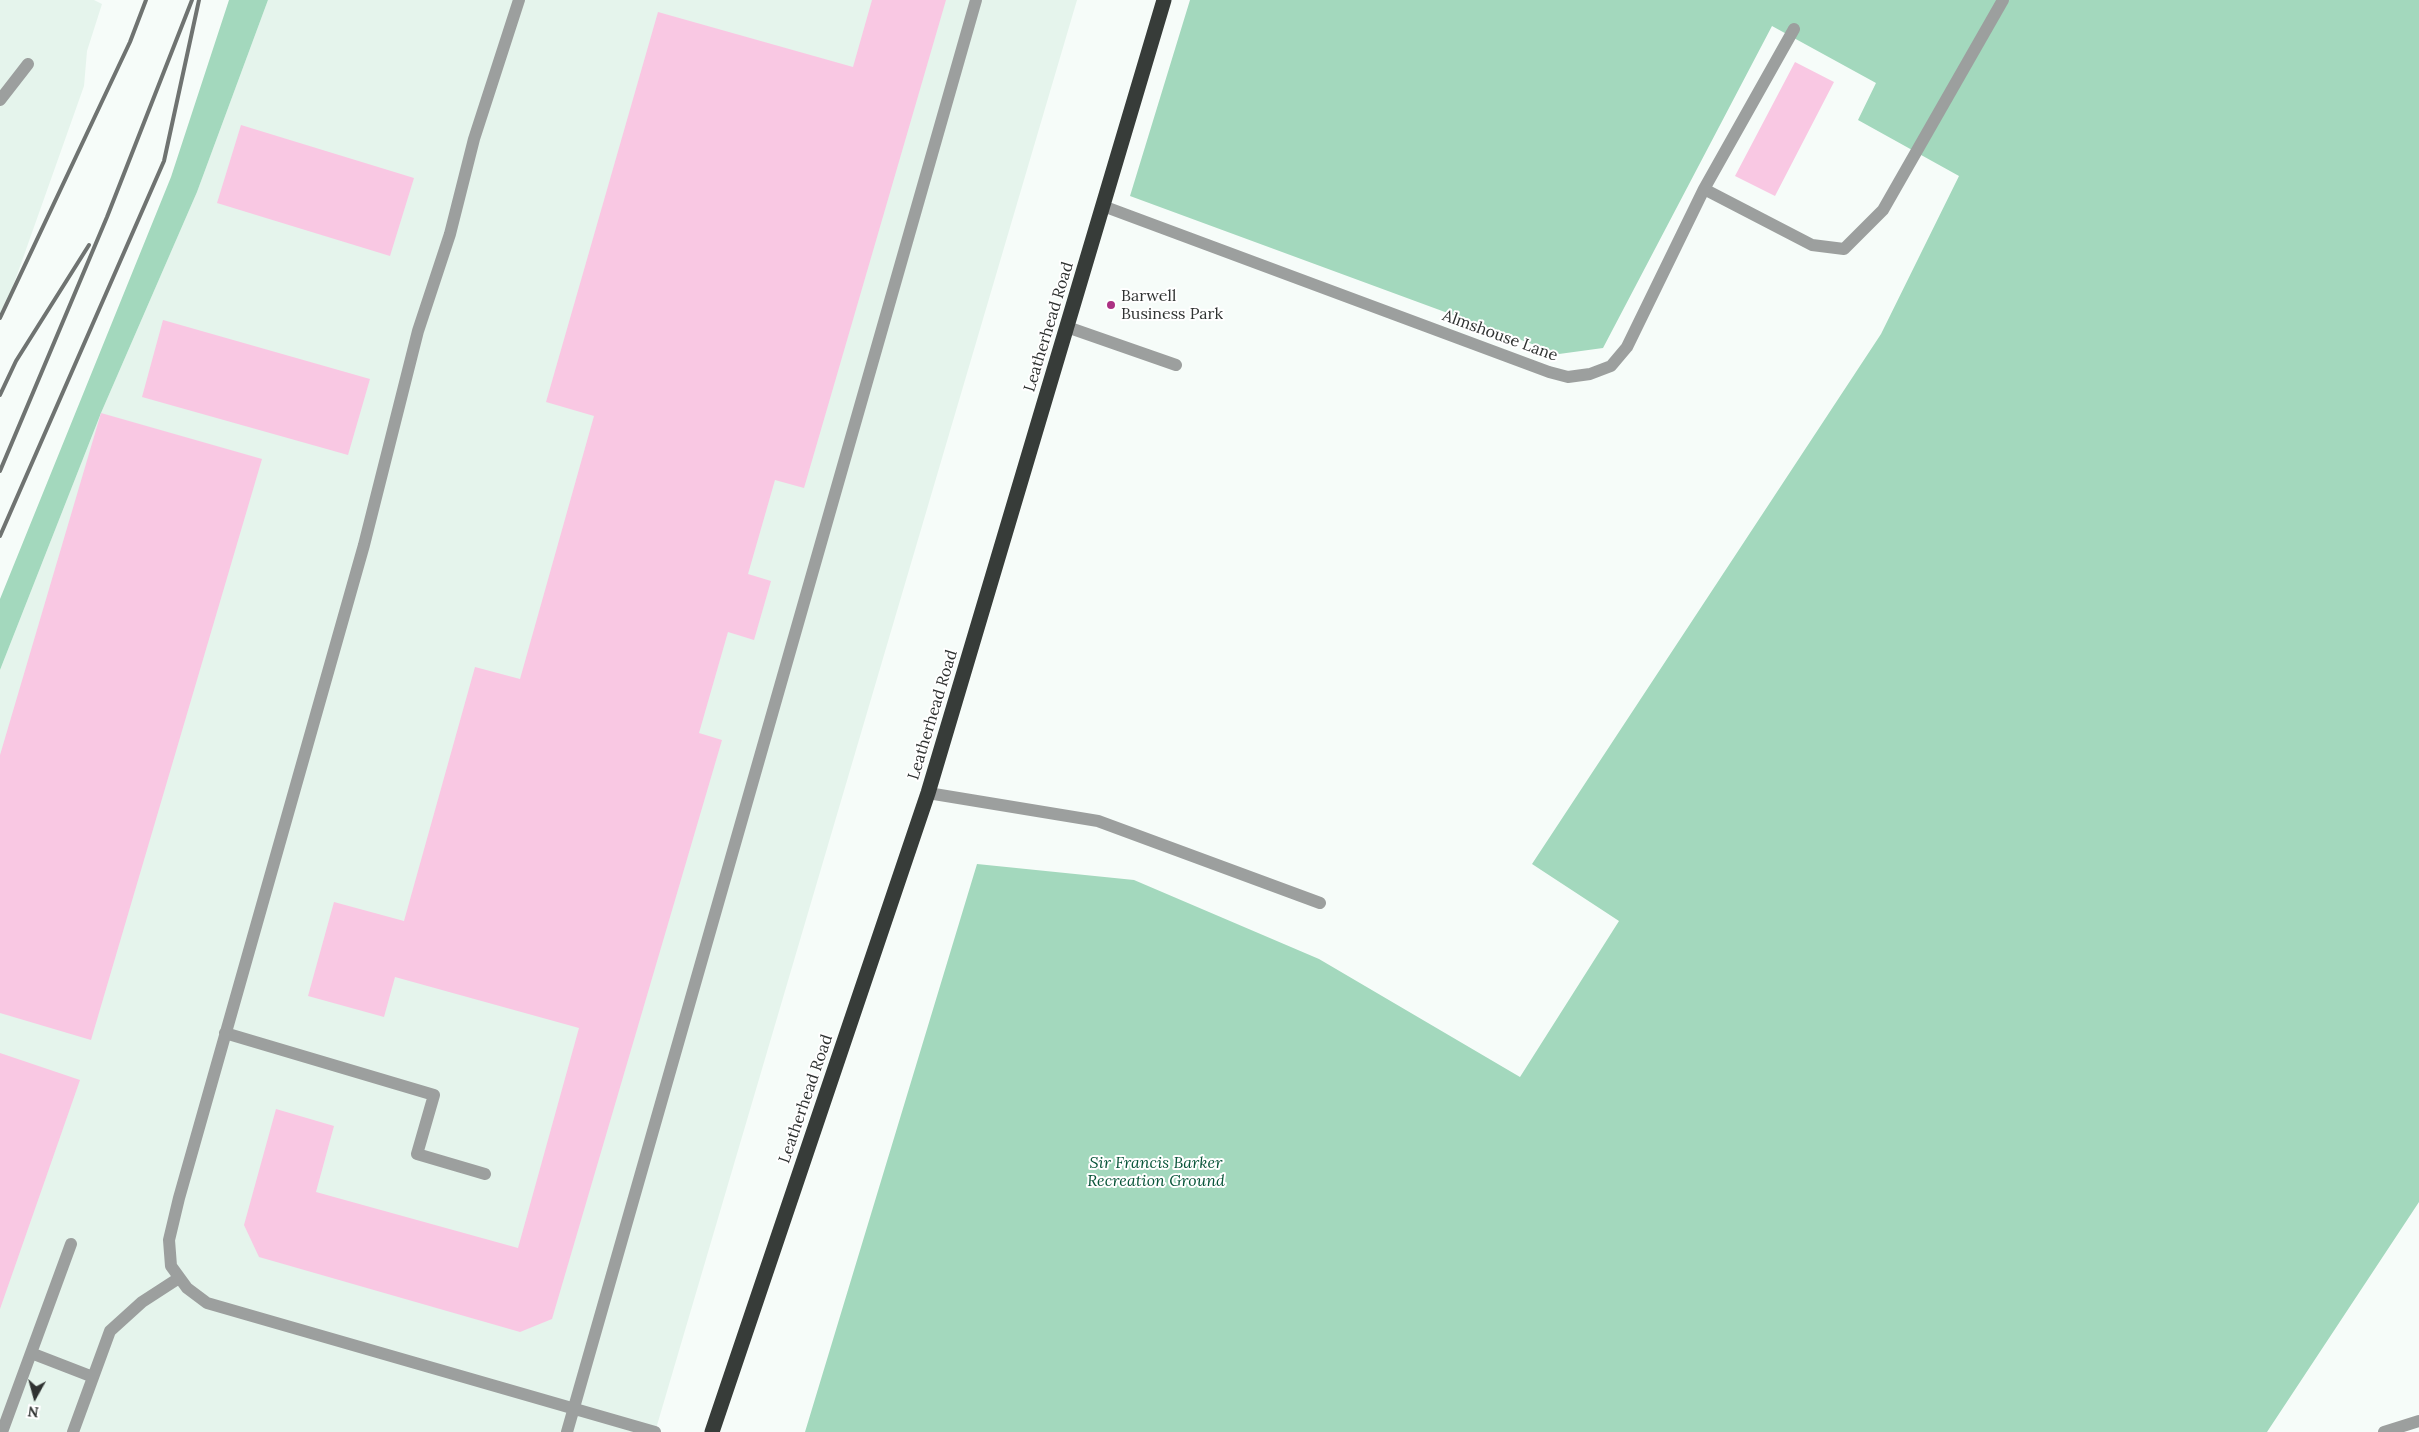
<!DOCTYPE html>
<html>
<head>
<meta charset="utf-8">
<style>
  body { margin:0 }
  #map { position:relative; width:2419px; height:1432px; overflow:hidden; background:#f6fcf9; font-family:Lora,serif }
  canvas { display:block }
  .north { position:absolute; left:10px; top:1372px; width:50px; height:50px; -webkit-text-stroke:4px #fff; paint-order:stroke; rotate:187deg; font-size:14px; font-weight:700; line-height:20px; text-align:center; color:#2f3231 }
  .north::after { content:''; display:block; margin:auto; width:18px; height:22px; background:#2f3231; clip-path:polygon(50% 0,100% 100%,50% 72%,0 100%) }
</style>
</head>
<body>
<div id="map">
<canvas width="2419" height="1432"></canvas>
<div class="north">N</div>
</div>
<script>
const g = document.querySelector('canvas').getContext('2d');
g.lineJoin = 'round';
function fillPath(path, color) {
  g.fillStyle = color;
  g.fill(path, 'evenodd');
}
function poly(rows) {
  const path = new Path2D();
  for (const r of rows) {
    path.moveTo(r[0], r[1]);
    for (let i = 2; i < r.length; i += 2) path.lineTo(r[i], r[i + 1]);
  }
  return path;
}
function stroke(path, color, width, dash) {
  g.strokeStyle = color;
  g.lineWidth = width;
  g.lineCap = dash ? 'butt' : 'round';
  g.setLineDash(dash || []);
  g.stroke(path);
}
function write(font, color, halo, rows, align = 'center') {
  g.font = font + ' Lora,serif';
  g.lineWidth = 4;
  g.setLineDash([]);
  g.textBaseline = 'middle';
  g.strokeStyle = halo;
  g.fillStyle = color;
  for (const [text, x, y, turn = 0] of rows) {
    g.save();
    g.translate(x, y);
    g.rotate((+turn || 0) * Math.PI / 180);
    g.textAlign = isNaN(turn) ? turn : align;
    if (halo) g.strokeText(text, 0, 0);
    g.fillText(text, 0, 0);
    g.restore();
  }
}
fillPath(poly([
  [0,0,94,0,102,4,87,51,84,86,12,289,0,314],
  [268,0,1077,0,655,1432,0,1432,0,670,101,413,197,192]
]), '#e5f4ec');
fillPath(poly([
  [229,0,268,0,197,192,101,413,0,670,0,599,171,177],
  [1190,0,2419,0,2419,1202,2267,1432,805,1432,977,864,1134,880,1319,959,1520,1077,1619,921,1532,864,1881,334,1959,176,1858,120,1876,83,1772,26,1603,348,1559,354,1130,196]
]), '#a3d8bd');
fillPath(poly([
  [872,0,946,0,804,488,775,480,748,574,771,581,754,640,728,632,699,733,722,740,552,1319,520,1332,259,1257,244,1225,276,1109,334,1126,316,1192,518,1248,579,1028,395,977,384,1017,308,996,334,902,404,921,475,667,520,679,594,416,546,402,658,12,853,67],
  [1795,62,1834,82,1775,196,1735,176],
  [241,125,414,178,390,256,217,203],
  [163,320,370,379,348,455,142,397],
  [101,413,262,459,91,1040,0,1013,0,755],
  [0,1053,80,1080,0,1309]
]), '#f9c8e3');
stroke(poly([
  [519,0,474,139,450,234,418,331,364,545,179,1198,169,1240,171,1266,187,1288,207,1303,655,1432],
  [0,100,28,64],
  [1704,189,1812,245,1844,249,1883,210,2003,0],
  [1103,206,1549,372,1568,377,1590,374,1611,366,1627,347,1704,189,1794,29],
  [1067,327,1176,365],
  [928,793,1098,821,1320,903],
  [225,1033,434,1095,417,1154,485,1174],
  [31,1353,93,1377],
  [2,1432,71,1244],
  [73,1432,110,1331,142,1302,179,1278],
  [567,1432,976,0],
  [2384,1432,2419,1421]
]), '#9c9f9e', 12);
stroke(poly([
  [712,1432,928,793,1164,0]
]), '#373c39', 15);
stroke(poly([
  [0,318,130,42,146,0],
  [0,395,16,361,89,245],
  [0,471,107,217,192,0],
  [0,536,164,161,199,0]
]), '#6f7371', 4);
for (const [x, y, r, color] of [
  [1111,305,5,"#ac3183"]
]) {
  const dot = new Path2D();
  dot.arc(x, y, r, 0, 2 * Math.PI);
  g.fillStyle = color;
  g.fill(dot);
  stroke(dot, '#fff', 2);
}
write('16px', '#2f3231', '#fff', [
  ["Barwell",1121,296],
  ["Business Park",1121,314]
], 'left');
write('16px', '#2f3231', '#fff', [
  ["Leatherhead Road",1049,327,-73],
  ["Almshouse Lane",1500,336,20],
  ["Leatherhead Road",933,715,-73],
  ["Leatherhead Road",806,1099,-71]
]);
write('italic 16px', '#075438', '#fff', [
  ["Sir Francis Barker",1156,1163],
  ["Recreation Ground",1156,1181]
]);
</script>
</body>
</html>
